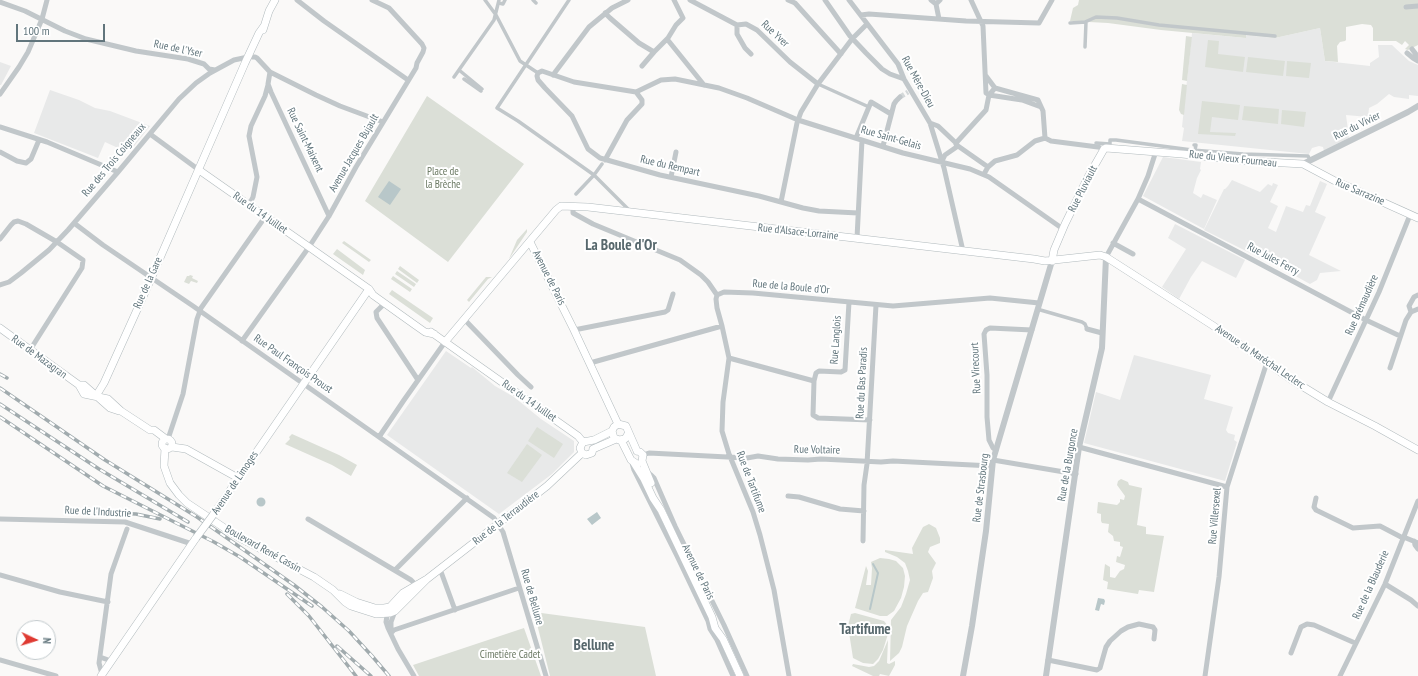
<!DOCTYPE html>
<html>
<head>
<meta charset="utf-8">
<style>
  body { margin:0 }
  #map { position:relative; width:1418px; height:676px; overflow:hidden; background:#faf9f8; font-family:"PT Sans Narrow",sans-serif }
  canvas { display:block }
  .north { position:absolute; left:16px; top:620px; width:40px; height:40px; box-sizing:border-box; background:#fff; border:1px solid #c0c8cb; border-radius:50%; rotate:94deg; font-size:11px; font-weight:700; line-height:16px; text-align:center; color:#61757c }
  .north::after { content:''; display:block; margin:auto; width:14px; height:18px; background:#df3a32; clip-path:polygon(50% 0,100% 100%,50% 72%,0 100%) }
  .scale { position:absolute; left:16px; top:24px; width:89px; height:18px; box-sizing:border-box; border:2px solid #61757c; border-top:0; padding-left:5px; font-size:12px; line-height:14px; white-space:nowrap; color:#61757c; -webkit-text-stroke:3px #fff; paint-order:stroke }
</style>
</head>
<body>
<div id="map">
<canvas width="1418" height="676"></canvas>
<div class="north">N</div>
<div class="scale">100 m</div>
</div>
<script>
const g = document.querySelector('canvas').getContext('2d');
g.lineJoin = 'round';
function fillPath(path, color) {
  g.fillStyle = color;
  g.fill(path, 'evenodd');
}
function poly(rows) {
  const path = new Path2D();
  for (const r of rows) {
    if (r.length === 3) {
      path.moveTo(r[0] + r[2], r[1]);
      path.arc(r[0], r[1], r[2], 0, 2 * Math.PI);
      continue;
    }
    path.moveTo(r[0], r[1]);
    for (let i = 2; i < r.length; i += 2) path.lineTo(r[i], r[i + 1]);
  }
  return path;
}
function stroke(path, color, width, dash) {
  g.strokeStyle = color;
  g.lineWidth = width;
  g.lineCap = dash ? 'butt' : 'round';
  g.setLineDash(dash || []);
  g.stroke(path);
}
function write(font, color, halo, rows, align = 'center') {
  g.font = font + ' "PT Sans Narrow",sans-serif';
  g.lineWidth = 4;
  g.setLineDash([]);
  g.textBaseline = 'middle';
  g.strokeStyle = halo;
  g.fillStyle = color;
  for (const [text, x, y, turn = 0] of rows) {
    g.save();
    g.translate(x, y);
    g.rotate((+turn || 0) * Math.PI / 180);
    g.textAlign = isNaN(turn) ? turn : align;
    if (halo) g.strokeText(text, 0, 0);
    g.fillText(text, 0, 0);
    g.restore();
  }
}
fillPath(poly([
  [1320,28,1325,61,1370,66,1370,63,1379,57,1378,45,1392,45,1409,61,1418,65,1418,96,1409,95,1409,99,1394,97,1389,94,1377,104,1369,108,1368,117,1346,115,1349,138,1324,151,1323,147,1319,146,1312,148,1309,154,1182,141,1184,128,1182,127,1192,33,1246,38,1246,35,1275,38],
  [0,62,11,66,1,85,0,85],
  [50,90,79,100,95,108,110,111,150,126,131,150,120,144,118,148,105,142,98,158,34,133],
  [1163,157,1201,162,1200,169,1201,170,1197,178,1193,193,1201,198,1203,194,1217,200,1204,229,1143,196],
  [1232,180,1260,192,1268,184,1272,186,1273,183,1278,185,1270,202,1278,206,1268,228,1276,232,1286,206,1303,212,1306,205,1310,206,1320,181,1327,184,1315,212,1326,217,1309,255,1341,271,1320,273,1317,280,1310,284,1261,257,1260,258,1204,230,1224,189,1225,189,1228,186],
  [1175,224,1245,260,1236,278,1202,261,1191,277,1179,299,1162,287,1186,249,1168,238],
  [446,351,471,368,472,367,495,386,514,397,541,419,574,441,574,452,552,474,499,514,387,435],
  [1134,355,1211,375,1204,399,1233,407,1226,430,1228,433,1235,435,1234,440,1237,442,1225,481,1084,443,1096,392,1120,400]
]), '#e8e9e9');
fillPath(poly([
  [1079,0,1418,0,1418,45,1408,50,1405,49,1409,45,1405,41,1402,45,1396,41,1373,41,1373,28,1371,25,1362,24,1346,27,1346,40,1345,41,1340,42,1337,46,1338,62,1325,61,1320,28,1275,38,1246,35,1246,38,1161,30,1108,23,1070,21,1073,8,1078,5],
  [1186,36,1192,37,1187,81,1182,80],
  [1208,40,1219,41,1218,54,1245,57,1243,72,1205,67],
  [1248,57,1285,61,1283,76,1246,72],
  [1287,61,1311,63,1309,78,1286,76],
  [1182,84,1187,85,1184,115,1181,114,1179,110],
  [427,96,524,164,448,262,365,201],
  [1202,101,1240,105,1238,120,1212,117,1210,132,1236,133,1235,136,1198,134],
  [1244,106,1279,109,1278,124,1242,120],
  [1282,110,1306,112,1304,127,1281,124],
  [527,229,527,232,509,259,517,240],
  [344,241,371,260,369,262,342,243],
  [337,249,365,270,363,275,333,254],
  [400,266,419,280,417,283,398,269],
  [397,271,416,284,414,287,395,274],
  [190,275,193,276,192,278,198,281,197,283,191,281,189,284,184,282,187,276,189,276],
  [393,276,412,289,410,292,391,279],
  [486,277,492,277,488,279,469,302,467,300],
  [392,290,433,318,430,323,389,294],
  [537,427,563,444,554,458,528,441],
  [292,434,339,455,357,465,351,476,332,465,285,444,290,439,289,437],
  [527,444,542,455,522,482,507,473],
  [1121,479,1128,482,1129,485,1142,488,1137,525,1146,527,1146,534,1164,536,1154,592,1139,590,1138,594,1107,589,1108,582,1103,580,1105,564,1110,567,1110,577,1115,578,1120,571,1124,569,1125,565,1116,562,1117,556,1120,557,1123,547,1120,546,1120,542,1114,541,1113,536,1108,532,1109,524,1102,523,1101,521,1101,514,1097,513,1098,502,1117,505,1120,502,1120,499,1124,500,1125,496,1117,485,1118,481],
  [929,524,936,528,940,538,940,543,930,547,928,552,936,563,932,571,933,578,928,592,923,593,918,601,907,626,902,647,899,653,890,661,891,620,901,607,906,594,910,580,908,571,905,563,897,557,885,552,885,550,913,554,912,548,923,527],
  [880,558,889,559,896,561,903,568,905,576,904,587,901,598,894,611,887,616,880,616,855,608,866,566,868,571,866,585,871,585,872,568,871,562],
  [534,612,645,627,656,676,550,676],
  [855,613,884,621,888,626,888,634,883,650,878,659,873,664,863,663,853,658,848,626,851,614],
  [524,628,541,676,419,676,413,665],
  [888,640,887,663,889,664,895,661,895,665,889,676,880,674,879,676,873,676,852,666,853,664,869,667,874,666,879,661]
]), '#dbdfd7');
fillPath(poly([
  [389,181,401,189,390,205,378,197],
  [261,502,4.5],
  [597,512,601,518,592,525,587,519],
  [1098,598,1104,599,1105,601,1104,605,1101,604,1099,611,1095,610]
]), '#b8c7c9');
stroke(poly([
  [870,609,878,573,873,564]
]), '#b8c7c9', 2);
stroke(poly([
  [900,97,908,92]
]), '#d4d8d9', 5, [5, 2.5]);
const secondary = poly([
  [263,30,269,11,275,0],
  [199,170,369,289,373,295,415,325,425,332,434,334],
  [530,242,574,330,618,424],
  [1052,261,1054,250,1065,224,1088,177,1104,149,1106,148,1182,154,1248,161,1303,164,1335,181,1358,191,1418,218],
  [0,328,79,385,84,394,108,399,121,411,150,430,154,430,166,439],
  [431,332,578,436,583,442],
  [445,342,556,210,561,206,588,207,1034,259,1045,261,1100,255,1106,257,1212,325,1292,380,1328,402,1375,426,1418,450],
  [79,385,84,385,110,408,119,411],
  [96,396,104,383,146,290,245,63,259,33,264,26],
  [628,434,625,439,619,440,614,438,612,431,614,427,618,424,626,426,637,451],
  [167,444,5],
  [621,440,631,460,637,464],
  [172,447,186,449,238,478],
  [165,448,164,466,170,483,179,495,187,503,238,537,314,577,333,590,345,602,351,606,376,614,390,613,395,611,427,579],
  [593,449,592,453,586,455,582,453,580,448,583,442,594,440,612,431],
  [593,449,616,439],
  [637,451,640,452,643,455,642,461,651,483],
  [634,463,644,479,653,498,661,510,712,617,715,628,723,639,740,676],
  [213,515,369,289],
  [340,594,356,602,375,608,384,608,390,607,403,593,427,579,547,486,582,453],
  [101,676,196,538]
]);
stroke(secondary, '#b1babd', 8);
stroke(poly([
  [485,0,496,15,520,61,538,73],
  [533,0,536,3],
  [569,0,497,108,518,121,594,175,630,211],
  [499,3,503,4,505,0],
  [1085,22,1096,17,1117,18,1159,25,1275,36],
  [1070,23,1086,22,1085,47],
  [459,70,482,89],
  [454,77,494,20,499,0],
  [464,79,481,91],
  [818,84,869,107],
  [1096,143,1110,144,1110,140,1116,140,1192,150,1243,154,1308,156,1310,160],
  [1194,145,1196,145,1195,150],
  [576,194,594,175,602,164],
  [1037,309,1082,322,1085,324,1087,329]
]), '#c1c7ca', 3.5);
stroke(poly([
  [297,0,324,21,408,80],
  [690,0,737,25,746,24,757,30,790,62,818,84],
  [788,0,795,3,841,54],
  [825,0,850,36,866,53,882,69,890,74,904,79],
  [849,0,898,64,904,79,930,123,944,168,963,251],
  [931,0,936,4,940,0],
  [971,0,983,26,986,93,989,95,1022,100,1041,107],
  [0,2,25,11,65,31,86,39,136,51,188,59,204,64,209,69,215,70],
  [936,4,939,19],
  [1406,7,1418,6],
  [605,13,610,18,639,43,654,52,668,38,676,25,683,18,674,0],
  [861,15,869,14,966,21,1039,23,1052,0],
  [737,25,737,34,745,48,751,54],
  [667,39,704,85],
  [1412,49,1418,57],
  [1407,53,1413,58,1418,61],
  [252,57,255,57,257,58,270,72,316,95,340,106,383,122],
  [642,66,654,52],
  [270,72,268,84,271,92,329,216],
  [553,75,589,27,612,8,628,0],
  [986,76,995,88,1038,100,1043,111,1045,138],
  [636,92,574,82,542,71,538,73,537,76,538,80,545,88,572,116,588,149,600,158,660,175,759,196,803,208,819,211,858,213],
  [636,92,661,80,675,79,719,88,747,98,798,120,903,153,970,169,989,177,1063,229],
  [0,94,19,67,28,52,42,19,47,0],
  [930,123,938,126,956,143],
  [0,127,47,142,118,172],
  [150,134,199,170],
  [856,138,871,102,891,114],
  [1045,138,1051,141,1098,147,1104,149],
  [956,143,986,110,989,95,995,88],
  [883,146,894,104,896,101,900,97],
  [958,146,988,167],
  [0,152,17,161,26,163,31,159,39,140],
  [605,160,627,120,642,104,642,100,636,92],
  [942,161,945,155,958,146,956,144],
  [984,174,988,167,995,161,1017,155,1035,141,1045,138],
  [671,177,676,152],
  [1138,199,1366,320,1400,336],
  [781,202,797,123,801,112,818,84,852,39,867,24],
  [249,205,253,197,257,177,249,136,251,126,265,96,268,85],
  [573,206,573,213,593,224,680,260,701,275,708,282,717,295],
  [74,223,103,245,193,306,494,518,503,532,546,676],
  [857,238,862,140],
  [0,239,11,225,14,222,18,221,26,224,57,242,83,260,82,268,30,350],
  [1113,243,1133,254],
  [1106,257,1138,199,1148,176,1156,151],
  [0,285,9,282,21,273,49,250,68,230,118,172,179,99,196,83,210,73,234,60,248,57],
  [717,295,716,299,717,308,722,326,729,358,723,402,722,431,729,454,753,512,760,535,774,590,789,676],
  [717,295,724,292,753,293,893,306,990,298,1039,303],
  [849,302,845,370,841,372,819,371,816,373,814,381,813,415,818,418,870,420],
  [385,303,376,312,377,318,418,380],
  [1411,312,1409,306,1414,297,1418,295],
  [464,319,518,375,531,387],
  [1087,329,1102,333],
  [574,330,665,312,668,310,673,294],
  [242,341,309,247,329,216,356,167,416,68,417,63,423,52,424,48,422,44,389,8,372,0],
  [729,358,814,381],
  [590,363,722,326],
  [1390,368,1406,320,1411,312,1418,309],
  [1328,402,1379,292,1410,215],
  [379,437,404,400,445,342],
  [168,439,183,394,197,319,201,308,265,217],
  [1079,447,1227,487],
  [996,450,993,448,989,440,987,417,987,375,984,334,986,330,990,328,1032,330],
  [643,455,649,453,747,458,758,456,778,459,808,460,821,459,881,462,893,461,992,466],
  [993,460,1076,474],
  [632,463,634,470,677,556,708,621,710,629,717,640,733,676],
  [647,472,651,475,654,478,675,526,724,625,747,676],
  [788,496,799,497,840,509,864,511],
  [1316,498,1314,507,1316,510,1353,528,1380,526,1401,537,1406,538,1418,543],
  [0,519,125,522,192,544],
  [308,519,411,580,416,585],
  [863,541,864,485,867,464,876,305],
  [1414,541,1415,545,1418,549],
  [440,569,455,610],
  [395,570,467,498],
  [0,575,60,592,108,602],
  [1385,584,1411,600,1418,606],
  [388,610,386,622,388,628,398,649,414,676],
  [391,632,391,622,395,611],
  [391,633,394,630,519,588],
  [1291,653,1301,627,1307,624,1314,625,1355,643],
  [100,657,111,661],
  [0,660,56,676],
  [1048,660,1097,670,1100,668,1106,647,1110,641,1121,631,1128,627,1139,624,1153,627,1155,630,1154,639],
  [102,674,99,663,111,574,127,529],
  [1205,676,1219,577,1227,487,1267,362],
  [1340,676,1385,584,1418,501]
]), '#c1c7ca', 5);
stroke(poly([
  [1303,164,1408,112,1418,106],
  [963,676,972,626,986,531,993,460,1052,261],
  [1046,676,1079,447,1102,348,1106,257]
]), '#c1c7ca', 6);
stroke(secondary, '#fff', 7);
const rail = poly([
  [0,374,7,378],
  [0,388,105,460,197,517,294,585,322,607,349,631,372,656,389,676],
  [0,404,99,469,188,522],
  [0,417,103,486,214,542,240,557,312,606],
  [90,512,136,514,160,519],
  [287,594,309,616,356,676],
  [337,646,371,676]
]);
stroke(rail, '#a1abae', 3.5);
stroke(rail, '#fff', 2, [6]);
const secondaryBridge = poly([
  [196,538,213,515]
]);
stroke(secondaryBridge, '#b1babd', 8, []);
stroke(secondaryBridge, '#fff', 7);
write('11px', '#61757c', '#fff', [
  ["Rue Yver",775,34,43],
  ["Rue de l'Yser",178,49,12],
  ["Rue Mère-Dieu",918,82,61],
  ["Rue du Vivier",1357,126,-26],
  ["Rue Saint-Gelais",891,138,16],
  ["Rue Saint-Maixent",305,140,64],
  ["Avenue Jacques Bujault",354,153,-60],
  ["Rue du Vieux Fourneau",1233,159,6],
  ["Rue des Trois Coigneaux",114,160,-50],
  ["Rue du Rempart",670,166,13],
  ["Rue Pluviault",1083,189,-63],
  ["Rue Sarrazine",1360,192,23],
  ["Rue du 14 Juillet",260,213,35],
  ["Rue d'Alsace-Lorraine",798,232,6],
  ["Rue Jules Ferry",1273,259,28],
  ["Avenue de Paris",549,278,63],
  ["Rue de la Gare",148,283,-66],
  ["Rue de la Boule d'Or",791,287,5],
  ["Rue Brémaudière",1362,305,-66],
  ["Rue Langlois",836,340,-86],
  ["Rue de Mazagran",39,357,36],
  ["Avenue du Maréchal Leclerc",1260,357,34],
  ["Rue Paul François Proust",293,364,35],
  ["Rue Virecourt",976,368,-93],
  ["Rue du Bas Paradis",862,383,-87],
  ["Rue du 14 Juillet",529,401,35],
  ["Rue Voltaire",817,450,1],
  ["Rue de la Burgonce",1068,465,-80],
  ["Rue de Tartifume",751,482,69],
  ["Avenue de Limoges",235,483,-56],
  ["Rue de Strasbourg",981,488,-83],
  ["Rue de l'Industrie",98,512,3],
  ["Rue Villersexel",1215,516,-85],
  ["Rue de la Terraudière",506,518,-38],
  ["Boulevard René Cassin",263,549,29],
  ["Avenue de Paris",698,572,64],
  ["Rue de la Blauderie",1371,585,-66],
  ["Rue de Bellune",532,597,74]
]);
write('11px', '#6c7a64', '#fff', [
  ["Place de",443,172],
  ["la Brèche",443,185],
  ["Cimetière Cadet",510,655]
]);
write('bold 15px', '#57686d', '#fff', [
  ["La Boule d'Or",621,246],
  ["Tartifume",865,630],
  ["Bellune",594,646]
]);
</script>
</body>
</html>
